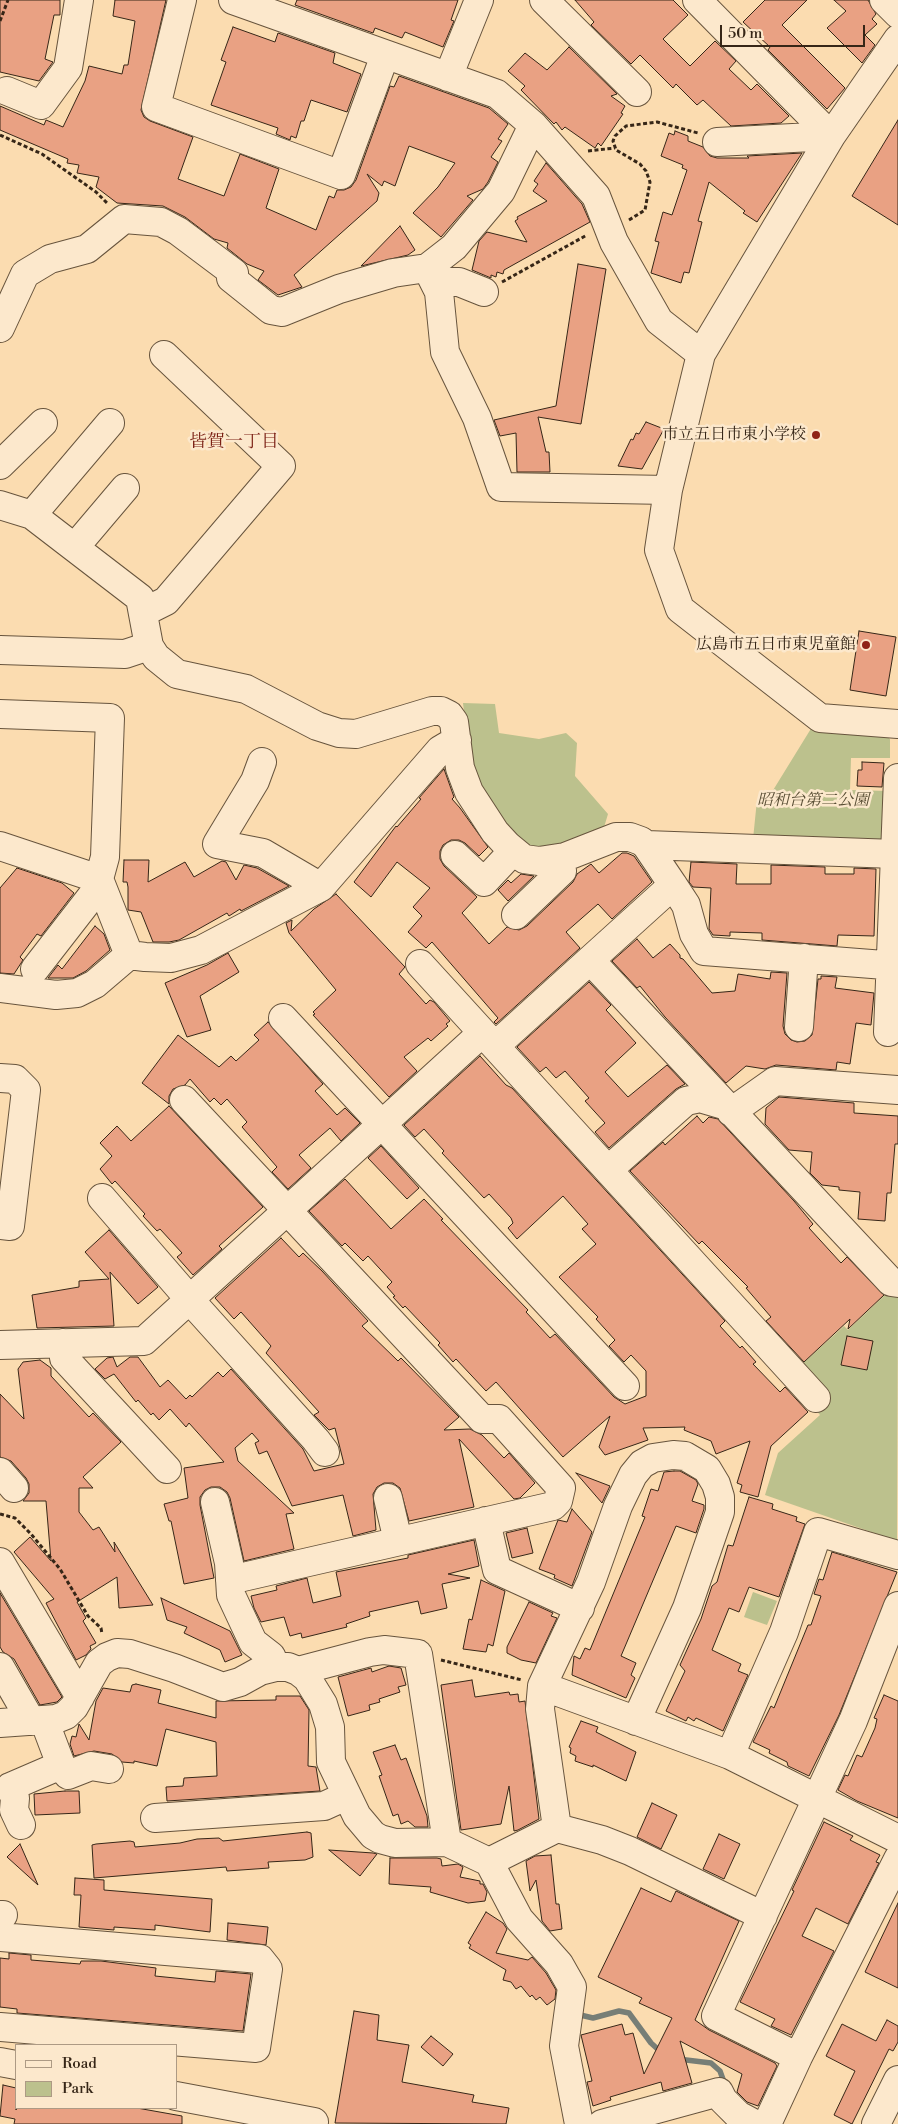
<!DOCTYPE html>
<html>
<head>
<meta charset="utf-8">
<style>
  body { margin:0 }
  #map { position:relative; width:898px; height:2124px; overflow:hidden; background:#fbdcb0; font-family:"Libre Bodoni",serif }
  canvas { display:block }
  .legend { position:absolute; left:15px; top:2044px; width:162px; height:65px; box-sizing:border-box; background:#fce8cc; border:1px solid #ad9a84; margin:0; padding:6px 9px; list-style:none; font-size:15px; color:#362617 }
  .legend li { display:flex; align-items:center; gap:10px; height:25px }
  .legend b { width:25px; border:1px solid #ad9a84 }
  .scale { position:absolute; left:720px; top:25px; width:145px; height:22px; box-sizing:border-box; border:2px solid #362617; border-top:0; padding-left:6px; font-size:15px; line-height:18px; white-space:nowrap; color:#362617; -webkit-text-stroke:4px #fce8cc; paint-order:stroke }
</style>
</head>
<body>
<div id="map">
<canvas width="898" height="2124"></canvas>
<ul class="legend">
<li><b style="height:6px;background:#fce8cc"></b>Road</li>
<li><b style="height:14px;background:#bcc18d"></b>Park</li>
</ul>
<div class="scale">50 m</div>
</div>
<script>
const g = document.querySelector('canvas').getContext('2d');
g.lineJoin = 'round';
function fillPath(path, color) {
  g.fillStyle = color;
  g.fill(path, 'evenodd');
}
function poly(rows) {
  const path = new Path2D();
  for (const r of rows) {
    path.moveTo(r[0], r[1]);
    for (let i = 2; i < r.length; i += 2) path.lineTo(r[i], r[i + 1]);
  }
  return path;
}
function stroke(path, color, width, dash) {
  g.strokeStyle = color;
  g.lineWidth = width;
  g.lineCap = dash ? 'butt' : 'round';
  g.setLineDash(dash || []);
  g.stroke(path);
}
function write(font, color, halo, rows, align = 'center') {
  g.font = font + ' "Libre Bodoni","Noto Serif JP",serif';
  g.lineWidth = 5;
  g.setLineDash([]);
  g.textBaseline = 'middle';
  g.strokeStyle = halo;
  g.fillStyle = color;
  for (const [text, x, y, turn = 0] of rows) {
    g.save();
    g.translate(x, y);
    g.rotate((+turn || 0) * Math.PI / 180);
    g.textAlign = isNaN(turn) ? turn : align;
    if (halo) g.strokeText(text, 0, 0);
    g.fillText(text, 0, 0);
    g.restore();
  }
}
fillPath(poly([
  [463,703,495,704,499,733,539,739,566,733,577,743,575,776,608,814,602,834,545,848,519,845,482,794,469,755],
  [812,727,882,732,890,739,890,758,851,758,850,790,889,791,888,835,879,844,753,839,757,800,767,800],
  [889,1291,898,1292,897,1541,765,1495,778,1453,820,1415,815,1409,800,1366,844,1326,848,1330],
  [753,1592,777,1601,767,1625,744,1617]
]), '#bcc18d');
stroke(poly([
  [576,2014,593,2018,619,2011,629,2013,651,2043,662,2053],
  [678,2059,711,2063,720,2071,725,2085]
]), '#777e76', 5.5);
const building = poly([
  [0,0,60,0,60,15,54,15,45,59,53,62,39,81,0,72,0,0],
  [115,0,166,0,141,110,144,117,150,121,193,137,178,179,224,196,240,154,279,169,266,208,316,230,329,196,334,198,337,190,344,190,351,187,356,180,390,86,394,87,399,76,489,108,508,124,498,139,502,141,491,157,498,162,488,182,483,189,467,196,473,200,441,237,413,213,438,187,455,163,409,146,395,186,384,181,382,186,367,174,379,193,377,201,294,275,302,287,278,295,258,280,264,271,247,264,227,248,228,243,214,239,185,217,163,206,117,203,96,187,99,177,77,173,79,165,67,163,68,159,0,130,0,106,44,125,46,120,63,127,85,81,89,66,122,74,124,65,128,65,135,21,113,16,115,0],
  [297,0,458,0,451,20,454,21,443,47,405,32,402,38,375,28,373,33,295,5,297,0],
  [575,0,673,0,688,15,663,39,690,66,715,41,736,61,729,69,751,90,757,84,789,116,781,123,731,126,703,100,697,105,676,84,673,88,640,55,631,64,591,25,594,22,575,0],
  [765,0,807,0,782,25,845,88,827,109,768,50,770,47,743,22,765,0],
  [834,0,868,0,876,14,872,19,877,24,865,35,875,45,862,63,827,28,846,11,834,0],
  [233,27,275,42,278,33,335,53,333,63,361,74,347,112,311,100,304,121,301,121,296,138,291,136,290,140,276,134,278,128,211,105,226,62,221,60,233,27],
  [569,47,617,94,611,96,625,106,621,113,623,114,601,146,598,143,595,148,565,127,562,130,556,122,554,124,521,90,525,86,508,71,525,53,547,70,569,47],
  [898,120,898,225,852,196,898,120],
  [675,131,688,136,688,141,703,147,710,156,717,158,749,158,747,156,802,153,757,222,743,213,745,211,709,182,698,221,702,222,689,273,684,272,681,283,651,273,659,242,655,241,663,212,672,215,687,170,682,168,683,165,661,156,669,133,674,135,675,131],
  [546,163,582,204,590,222,504,270,503,274,497,272,496,277,491,275,491,278,472,270,479,241,487,232,527,242,515,221,518,219,517,217,547,201,533,191,538,184,534,181,546,163],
  [400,226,415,250,408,255,361,266,400,226],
  [578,264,606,269,581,424,538,417,546,452,549,452,550,472,517,472,516,433,500,436,494,420,556,406,578,264],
  [646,422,664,429,642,469,618,466,631,439,633,440,636,433,639,434,646,422],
  [859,631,896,637,886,696,850,690,859,631],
  [862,762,884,763,882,787,857,786,858,770,862,770,862,762],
  [444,769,454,797,452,799,460,808,488,847,479,856,465,843,459,840,451,840,443,845,440,851,440,859,444,866,477,897,462,913,489,944,507,927,519,930,527,926,573,882,577,874,591,864,599,873,622,853,627,853,634,856,652,882,612,919,598,904,566,932,580,948,496,1024,494,1022,498,1018,432,942,426,948,408,932,422,916,413,907,430,888,397,862,371,897,354,882,396,826,397,827,421,799,419,798,444,769],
  [124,860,149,860,148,882,185,862,194,877,222,861,226,862,236,880,244,865,257,868,289,886,241,911,240,909,229,916,227,913,179,940,169,942,153,942,141,912,128,910,128,887,127,882,123,882,124,860],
  [691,862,737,864,736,884,771,884,771,865,825,867,825,874,854,874,854,868,876,869,874,936,838,935,837,946,762,940,762,933,730,932,730,936,713,935,709,929,711,888,693,887,689,882,691,862],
  [17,868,62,883,74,893,41,936,37,934,20,957,23,960,14,974,0,973,0,888,17,868],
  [521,874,534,876,508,901,498,890,508,880,511,883,521,874],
  [336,894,405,967,399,974,426,1004,430,1000,434,1002,450,1021,446,1024,448,1026,431,1041,428,1038,404,1057,417,1071,389,1097,313,1015,315,1014,313,1012,336,990,289,933,286,923,292,920,291,931,314,909,336,894],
  [95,926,104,934,110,950,86,971,73,978,48,978,58,965,62,969,95,926],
  [637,939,653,958,670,944,680,955,680,958,683,959,712,993,735,991,738,974,770,979,771,972,787,973,783,1026,785,1034,791,1040,797,1042,805,1041,812,1035,818,979,821,979,821,976,837,977,835,988,874,993,871,1025,856,1023,850,1064,837,1062,836,1070,776,1065,765,1069,746,1066,726,1083,665,1017,640,986,637,988,612,961,637,939],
  [228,953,239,972,200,996,211,1030,187,1037,165,983,207,965,228,953],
  [589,982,611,1005,606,1010,636,1043,605,1072,628,1097,667,1065,685,1084,676,1089,609,1148,595,1132,605,1123,585,1101,589,1098,565,1071,556,1078,546,1067,540,1072,517,1047,589,982],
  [268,1022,323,1084,315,1091,337,1115,345,1108,360,1123,341,1141,330,1128,299,1155,311,1168,288,1189,272,1172,277,1167,242,1127,247,1122,227,1099,221,1105,214,1098,210,1102,190,1079,185,1085,173,1089,169,1096,169,1104,142,1083,178,1035,219,1067,231,1056,236,1061,259,1040,254,1035,268,1022],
  [480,1056,506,1085,512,1088,725,1321,720,1326,740,1348,742,1346,756,1362,753,1364,780,1392,785,1387,808,1412,771,1446,758,1497,740,1492,742,1485,737,1483,750,1441,716,1454,711,1441,684,1430,685,1427,643,1428,648,1440,605,1455,599,1447,610,1416,563,1457,496,1382,486,1391,456,1359,453,1362,438,1345,440,1343,405,1306,403,1308,393,1297,395,1296,387,1287,392,1282,368,1256,363,1261,345,1243,342,1246,309,1211,345,1179,391,1229,424,1199,443,1219,441,1220,528,1310,526,1312,550,1338,555,1334,614,1397,625,1404,646,1396,646,1371,631,1355,624,1362,609,1346,615,1340,596,1319,598,1317,559,1277,596,1244,582,1229,588,1224,563,1196,517,1239,508,1228,513,1223,511,1218,489,1194,484,1198,442,1153,444,1151,424,1129,415,1137,404,1125,480,1056],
  [779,1097,854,1103,854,1113,898,1116,898,1144,895,1144,891,1193,887,1193,885,1221,858,1219,860,1192,839,1190,839,1187,822,1185,810,1173,812,1152,789,1150,765,1124,766,1108,779,1097],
  [169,1106,263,1207,219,1246,222,1249,193,1275,177,1257,182,1253,160,1229,157,1231,143,1216,145,1214,115,1181,112,1184,100,1169,112,1156,100,1143,117,1126,131,1141,169,1106],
  [697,1116,703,1123,709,1117,718,1119,794,1201,813,1224,809,1228,841,1263,847,1257,884,1295,848,1329,850,1319,804,1362,766,1321,771,1317,746,1288,748,1287,702,1241,699,1244,630,1171,663,1142,665,1145,697,1116],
  [381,1146,419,1188,407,1199,368,1158,381,1146],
  [109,1230,158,1287,138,1304,110,1272,114,1326,37,1328,32,1295,79,1287,79,1281,109,1279,85,1252,109,1230],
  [281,1238,299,1257,303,1253,322,1271,368,1321,362,1326,398,1361,401,1358,459,1417,444,1430,470,1429,482,1435,504,1458,509,1453,535,1483,520,1498,514,1499,459,1439,474,1507,409,1521,400,1488,393,1483,384,1483,377,1487,373,1494,376,1530,353,1536,343,1495,292,1506,267,1451,259,1454,255,1443,259,1441,252,1433,235,1448,238,1461,294,1513,286,1514,294,1549,244,1561,230,1498,227,1492,220,1487,211,1487,205,1490,200,1497,200,1505,214,1578,184,1584,171,1521,169,1521,164,1504,188,1498,184,1468,224,1462,189,1423,186,1427,170,1409,159,1420,153,1413,151,1415,138,1400,136,1402,114,1374,105,1379,95,1369,107,1358,113,1357,117,1367,130,1357,138,1357,160,1387,168,1380,186,1399,190,1395,192,1397,218,1372,223,1377,231,1369,303,1449,314,1471,344,1464,335,1428,329,1430,314,1415,319,1412,266,1353,271,1346,241,1312,234,1319,215,1298,281,1238],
  [847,1336,873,1341,867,1370,841,1365,847,1336],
  [40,1360,51,1368,51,1376,89,1417,93,1413,121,1442,83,1477,93,1488,79,1488,79,1512,93,1530,99,1527,115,1552,114,1542,153,1605,119,1608,117,1577,77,1602,86,1618,83,1621,96,1643,90,1646,91,1649,86,1655,76,1660,48,1607,46,1603,54,1599,14,1552,30,1537,51,1561,46,1501,23,1501,29,1493,29,1484,26,1478,11,1461,0,1457,0,1394,24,1419,18,1369,23,1362,40,1360],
  [674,1471,680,1471,696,1480,698,1484,692,1501,704,1505,704,1509,696,1533,676,1526,621,1656,636,1663,631,1675,635,1678,626,1698,572,1675,574,1656,580,1659,585,1648,590,1650,645,1517,642,1516,651,1489,658,1491,664,1472,674,1471],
  [576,1473,610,1486,602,1503,576,1473],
  [749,1497,773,1504,772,1509,797,1517,796,1521,805,1524,779,1597,749,1587,739,1612,729,1608,712,1650,741,1664,738,1671,748,1675,723,1731,696,1718,694,1721,688,1717,686,1721,666,1711,685,1671,680,1665,701,1619,712,1586,717,1582,728,1545,733,1546,749,1497],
  [572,1509,592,1532,572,1586,554,1578,555,1575,539,1569,558,1520,567,1522,572,1509],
  [527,1528,533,1553,512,1558,506,1533,527,1528],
  [474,1540,479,1566,448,1574,470,1578,442,1584,447,1608,421,1614,418,1601,369,1612,370,1616,346,1624,347,1627,302,1638,301,1633,290,1636,284,1617,261,1622,254,1608,251,1596,277,1590,276,1586,307,1578,313,1603,341,1596,336,1572,408,1558,408,1555,474,1540],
  [832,1552,897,1572,839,1715,809,1776,788,1766,787,1762,769,1753,770,1750,753,1742,771,1706,774,1708,808,1625,811,1625,821,1596,814,1594,819,1579,823,1580,832,1552],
  [481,1580,505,1591,493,1646,488,1644,486,1652,463,1649,469,1619,472,1620,481,1580],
  [0,1593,62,1697,57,1702,40,1705,14,1659,3,1652,0,1647,0,1593],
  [161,1598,230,1631,242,1655,225,1662,220,1650,184,1633,187,1627,167,1620,161,1598],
  [529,1602,553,1613,551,1616,557,1618,536,1663,521,1660,507,1653,507,1647,529,1602],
  [389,1666,401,1668,406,1685,398,1687,400,1692,379,1699,380,1702,369,1705,370,1710,348,1716,338,1677,371,1668,372,1672,389,1666],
  [472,1680,475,1697,509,1692,510,1695,518,1694,519,1702,525,1701,539,1819,518,1830,514,1831,509,1786,501,1824,461,1830,441,1685,472,1680],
  [136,1684,161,1690,158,1703,216,1718,216,1701,276,1700,276,1696,300,1696,309,1710,308,1766,316,1767,320,1791,167,1801,166,1787,183,1786,184,1778,217,1776,216,1742,166,1729,157,1766,134,1761,134,1763,122,1762,112,1754,94,1751,74,1756,70,1744,72,1736,76,1737,79,1724,89,1740,96,1701,103,1688,130,1692,132,1685,136,1684],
  [884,1695,898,1701,898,1818,857,1801,838,1790,845,1775,848,1776,857,1755,862,1757,875,1728,877,1719,874,1718,884,1695],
  [581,1721,598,1727,596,1732,636,1752,626,1781,593,1765,593,1767,575,1761,576,1756,570,1753,571,1748,569,1747,581,1721],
  [395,1745,401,1760,406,1758,427,1816,428,1827,415,1827,408,1821,401,1824,398,1814,393,1816,379,1776,382,1775,373,1752,395,1745],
  [65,1791,79,1791,80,1813,35,1815,34,1794,65,1791],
  [652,1803,677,1815,661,1849,637,1837,652,1803],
  [824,1822,853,1836,850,1840,880,1855,876,1862,879,1863,848,1924,816,1908,802,1936,834,1951,791,2035,771,2026,775,2019,740,2002,794,1891,792,1890,824,1822],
  [307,1832,311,1833,313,1857,305,1860,268,1862,269,1868,227,1871,226,1867,94,1878,92,1845,96,1844,130,1841,134,1842,135,1847,180,1843,197,1839,219,1838,223,1841,307,1832],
  [719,1834,740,1844,724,1879,703,1869,719,1834],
  [20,1844,38,1885,7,1857,20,1844],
  [329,1850,373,1853,377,1854,360,1876,329,1850],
  [551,1855,556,1904,559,1904,562,1929,550,1931,542,1921,536,1880,530,1891,526,1861,535,1856,551,1855],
  [390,1858,437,1858,441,1859,442,1866,458,1864,463,1867,460,1877,480,1881,480,1884,483,1884,487,1892,485,1901,468,1903,430,1892,431,1887,389,1884,390,1858],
  [75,1878,104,1880,104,1890,212,1899,210,1932,155,1925,155,1930,114,1927,114,1930,79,1927,81,1895,74,1895,75,1878],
  [641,1888,671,1902,676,1891,739,1921,695,2020,709,2030,775,2063,777,2066,758,2106,747,2102,737,2092,742,2074,680,2041,692,2083,663,2091,661,2082,610,2097,611,2100,593,2106,587,2082,592,2081,581,2035,622,2024,625,2035,633,2033,644,2074,672,2018,639,2003,642,1998,598,1977,641,1888],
  [898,1903,898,1988,865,1972,898,1903],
  [486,1912,503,1923,507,1929,496,1953,528,1960,532,1957,546,1973,556,1990,555,1999,547,2005,540,1997,536,2000,532,1995,530,1997,521,1986,516,1989,511,1982,503,1980,506,1970,469,1948,471,1945,468,1943,486,1912],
  [228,1923,268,1927,266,1945,227,1940,228,1923],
  [9,1953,31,1955,31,1960,80,1964,81,1961,101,1961,156,1968,155,1976,215,1982,216,1971,251,1974,243,2031,17,2013,17,2009,0,2007,0,1958,9,1959,9,1953],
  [354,2011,379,2015,377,2040,409,2045,402,2082,474,2095,472,2102,509,2108,506,2124,335,2123,354,2011],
  [887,2020,898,2026,898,2042,893,2051,889,2049,852,2124,834,2115,855,2071,826,2056,842,2024,876,2041,887,2020],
  [431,2036,453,2054,443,2066,421,2047,431,2036],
  [3,2085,16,2088,16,2110,17,2108,137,2108,182,2116,182,2124,14,2124,15,2119,0,2116,3,2085]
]);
fillPath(building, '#e9a183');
stroke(building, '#362617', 1);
const minor = poly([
  [182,0,156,107,341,175,385,55],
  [233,0,497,94,533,125,596,196,614,242,659,321,701,354],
  [544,0,637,92],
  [697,0,831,136],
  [884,0,898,14],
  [898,39,831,136,701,354,668,490,659,550,680,609,820,718,898,724],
  [448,77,479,0],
  [7,91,41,105,68,68,79,0],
  [533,125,501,191,454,247,427,268,439,292,445,352,477,418,501,487,668,490],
  [717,142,831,136],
  [434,282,459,282,484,292],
  [0,328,25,274,50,259,87,249,124,219,161,222,178,231,234,273,231,278,271,310,282,312,339,289,393,273,427,268],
  [0,465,43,423],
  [0,505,32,515,140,598,149,646,156,657,177,674,246,689,317,726,339,733,356,734,432,711,441,711,449,715,454,722,460,768,469,792,495,832,507,845,524,859,539,861,565,857,616,837,630,837,641,841,646,845,673,885,686,905,694,934,704,951,898,966],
  [32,515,110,423],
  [75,547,125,488],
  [144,612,166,601,281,466,164,355],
  [0,650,125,654,149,646],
  [0,714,110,718,105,857,99,879,129,955,145,957,171,958,201,950,321,887,440,750,457,740],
  [262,762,255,781,217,844,263,853,321,887],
  [646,845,895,854],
  [0,846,99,879],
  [455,855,484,882,513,851],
  [516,915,562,871,560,858],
  [590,960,891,1282,898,1283],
  [420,964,816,1398],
  [35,969,101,884],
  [0,988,56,995,77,993,95,984,129,955],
  [283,1018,625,1386],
  [799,1027,804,958],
  [888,1032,898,778],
  [495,1046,673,885],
  [0,1078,15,1079,26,1090,10,1226,0,1225],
  [184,1100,482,1419,499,1419,561,1488,558,1501,553,1506,230,1580],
  [731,1112,775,1081,898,1090],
  [608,1170,686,1101,700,1098,724,1105],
  [102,1198,198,1309,316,1440,325,1452],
  [63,1343,64,1358,167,1469],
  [0,1345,144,1341,482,1033],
  [0,1472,14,1488],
  [388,1498,398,1541],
  [215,1502,229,1563,231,1595,253,1642,271,1656,276,1667],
  [486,1521,497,1570,580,1608],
  [0,1562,80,1697],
  [0,1667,31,1721],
  [298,1671,370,1652,384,1650,418,1654,447,1842],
  [542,1686,730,1755,898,1839],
  [0,1723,56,1719,66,1715,74,1707,99,1663,107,1657,117,1653,130,1654,174,1668,223,1687,240,1682,260,1671,276,1667,288,1667,298,1671,307,1678,323,1704,330,1727,331,1762,357,1816,373,1835,380,1839,395,1843,447,1842,489,1862,519,1919,559,1964,572,1987,564,2046,579,2124],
  [730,1755,784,1632,818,1532,898,1555],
  [61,1765,68,1775,91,1766,109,1769],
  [155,1818,324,1806,346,1796],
  [21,1825,14,1810,15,1798,10,1787,61,1765,44,1720],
  [557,1828,540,1709,542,1686,591,1582,618,1506,633,1475,642,1464,653,1458,673,1455,685,1456,707,1469,716,1484,720,1497,720,1512,687,1608,636,1721],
  [489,1862,557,1828,602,1840,630,1851,763,1916],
  [0,1915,3,1915],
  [0,1937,260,1959,268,1969,256,2048,0,2027],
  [798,2057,716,2016,853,1721,898,1606],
  [0,2062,16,2065],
  [176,2096,314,2122,313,2124],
  [602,2124,719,2092,723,2100,738,2115,755,2124],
  [767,2124,798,2057,898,1859],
  [876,2124,898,2080]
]);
stroke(minor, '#67543d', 30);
stroke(poly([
  [0,21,8,0],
  [0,135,42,154,96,192,107,203],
  [588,151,615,148],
  [629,220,645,210,650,182,646,171,640,164,616,150,613,141,615,136,626,126,657,122,698,133],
  [502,282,587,235],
  [0,1514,15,1518,31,1534,60,1569,88,1616,101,1628,102,1634],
  [441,1660,522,1680]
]), '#362617', 3, [4, 2.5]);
stroke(minor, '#fce8cc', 28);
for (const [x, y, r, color] of [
  [816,435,5,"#8f2418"],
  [866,645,5,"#8f2418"]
]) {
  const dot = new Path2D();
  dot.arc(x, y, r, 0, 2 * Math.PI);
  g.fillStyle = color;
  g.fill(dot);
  stroke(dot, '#fce8cc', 2);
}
write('16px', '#362617', '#fce8cc', [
  ["市立五日市東小学校",806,435],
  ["広島市五日市東児童館",856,645]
], 'right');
write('italic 16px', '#584d34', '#fce8cc', [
  ["昭和台第二公園",813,801]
]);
write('18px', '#7a1f14', '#fce8cc', [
  ["皆賀一丁目",234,443]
]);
</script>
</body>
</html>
